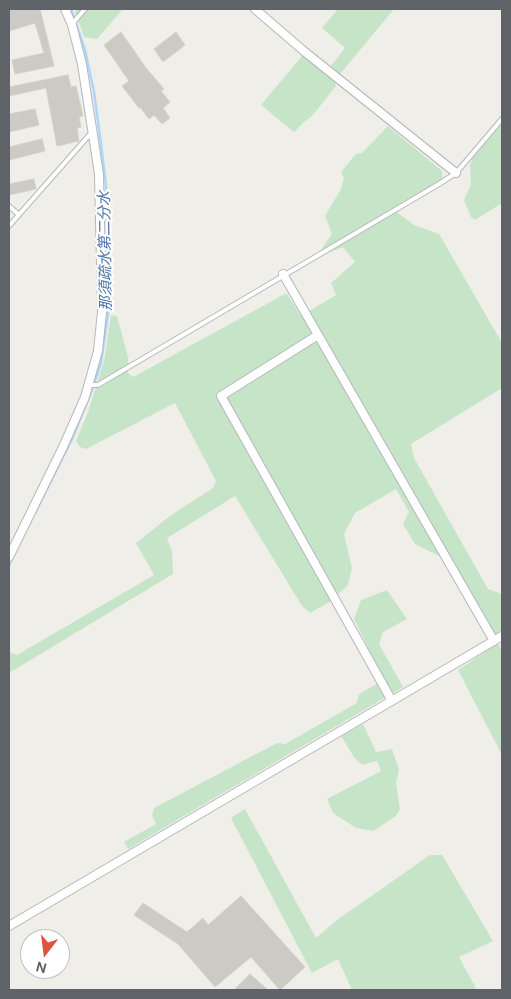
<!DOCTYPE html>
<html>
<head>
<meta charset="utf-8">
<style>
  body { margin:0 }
  #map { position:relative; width:511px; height:999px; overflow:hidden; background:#f0eee8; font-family:"DM Sans",sans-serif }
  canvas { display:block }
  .frame { position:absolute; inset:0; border:10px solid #5f6267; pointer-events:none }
  .north { position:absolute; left:20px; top:929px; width:50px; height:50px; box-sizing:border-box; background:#fff; border:1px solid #bfc0c2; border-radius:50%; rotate:195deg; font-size:14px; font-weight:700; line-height:20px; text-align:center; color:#5f6267 }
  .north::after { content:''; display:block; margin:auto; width:18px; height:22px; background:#df543f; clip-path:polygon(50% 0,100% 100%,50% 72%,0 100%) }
</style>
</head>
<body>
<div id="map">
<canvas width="511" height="999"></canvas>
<div class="frame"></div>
<div class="north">N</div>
</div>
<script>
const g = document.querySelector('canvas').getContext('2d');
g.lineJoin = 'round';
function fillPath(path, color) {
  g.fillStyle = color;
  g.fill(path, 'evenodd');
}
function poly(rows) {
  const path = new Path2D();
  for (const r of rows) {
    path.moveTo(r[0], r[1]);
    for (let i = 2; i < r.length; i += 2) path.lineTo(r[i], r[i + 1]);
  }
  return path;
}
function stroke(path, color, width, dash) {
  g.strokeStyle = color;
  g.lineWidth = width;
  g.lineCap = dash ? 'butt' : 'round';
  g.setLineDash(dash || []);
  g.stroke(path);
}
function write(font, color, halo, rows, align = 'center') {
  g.font = font + ' "DM Sans","Noto Sans JP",sans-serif';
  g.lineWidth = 4.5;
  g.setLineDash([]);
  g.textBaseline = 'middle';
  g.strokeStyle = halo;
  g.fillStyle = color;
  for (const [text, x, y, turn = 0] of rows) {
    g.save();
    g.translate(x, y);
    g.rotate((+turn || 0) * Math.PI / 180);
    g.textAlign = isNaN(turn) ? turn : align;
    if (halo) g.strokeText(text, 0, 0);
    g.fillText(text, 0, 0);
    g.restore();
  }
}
fillPath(poly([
  [78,9,123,9,97,39,84,37,75,12],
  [338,9,394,9,335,80,336,86,312,116,304,122,294,132,261,105,302,56,305,55,326,72,345,48,322,28],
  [502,124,502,203,475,220,471,217,464,200,471,185,470,165,473,157],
  [388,126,442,171,442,179,393,209,414,225,439,234,502,343,502,388,411,444,414,458,488,589,502,594,502,632,495,636,443,558,415,544,403,524,409,512,396,489,355,513,344,534,352,568,348,585,331,601,310,613,302,606,235,496,167,538,172,552,173,574,9,673,9,652,17,655,154,575,136,543,170,516,213,488,216,481,175,403,86,449,80,447,76,441,88,412,104,361,111,315,117,316,128,357,128,373,133,377,283,295,287,294,301,316,336,295,331,283,355,262,343,247,325,254,320,251,332,234,325,216,341,189,344,178,341,172,356,154,362,153],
  [387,590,407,619,383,632,379,644,403,687,128,849,124,842,156,824,152,816,154,808,277,743,285,744,357,703,359,694,384,680,354,619,361,600],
  [498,643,502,652,502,755,458,670],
  [363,724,376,752,392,749,399,770,396,783,400,809,396,816,373,831,356,828,333,813,327,799,381,771,377,761,362,765,354,757,341,736],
  [245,809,316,938,337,920,430,855,442,855,493,941,459,957,477,990,352,990,338,959,312,973,231,818]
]), '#c6e5c8');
stroke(poly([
  [35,513,72,439,92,390,101,363,110,300,107,272,106,186,101,144,94,92,85,50,71,9],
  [9,566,13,556]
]), '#aed5fa', 2.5);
const building = poly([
  [9,9,40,9,54,66,15,74,12,60,44,53,35,23,9,31,9,9],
  [121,32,146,68,164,89,161,91,170,102,163,108,170,118,162,124,154,115,149,119,140,107,139,108,122,86,129,81,104,45,121,32],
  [176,32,185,45,163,62,154,49,176,32],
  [68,75,71,87,76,86,83,116,79,117,81,127,77,128,79,141,57,146,46,88,9,96,9,87,68,75],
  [35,109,39,125,9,132,9,114,35,109],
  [42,139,45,151,9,160,9,147,42,139],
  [34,179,36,189,9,195,9,184,34,179],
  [241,896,305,967,280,990,251,957,215,987,178,944,134,915,143,903,187,932,203,918,208,925,241,896],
  [250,974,268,990,234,990,250,974]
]);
fillPath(building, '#cccac4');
stroke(building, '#d4d1c6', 1);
const service = poly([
  [72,24,85,9],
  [9,206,18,214],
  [9,226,92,132],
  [89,385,98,385,439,184,456,173,502,119]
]);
const minor = poly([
  [255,9,305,52,456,173],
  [283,274,494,641],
  [318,335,221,396,392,701],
  [9,557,63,447,85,397,98,351,102,312,99,174,82,64,72,25,65,9],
  [9,926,502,636]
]);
stroke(service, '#b5b7bb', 6);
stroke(minor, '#b5b7bb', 10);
stroke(service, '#fff', 4);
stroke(minor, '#fff', 8);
write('italic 15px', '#4b75ac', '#fff', [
  ["那須疏水第二分水",106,251,-91]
]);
</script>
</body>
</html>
